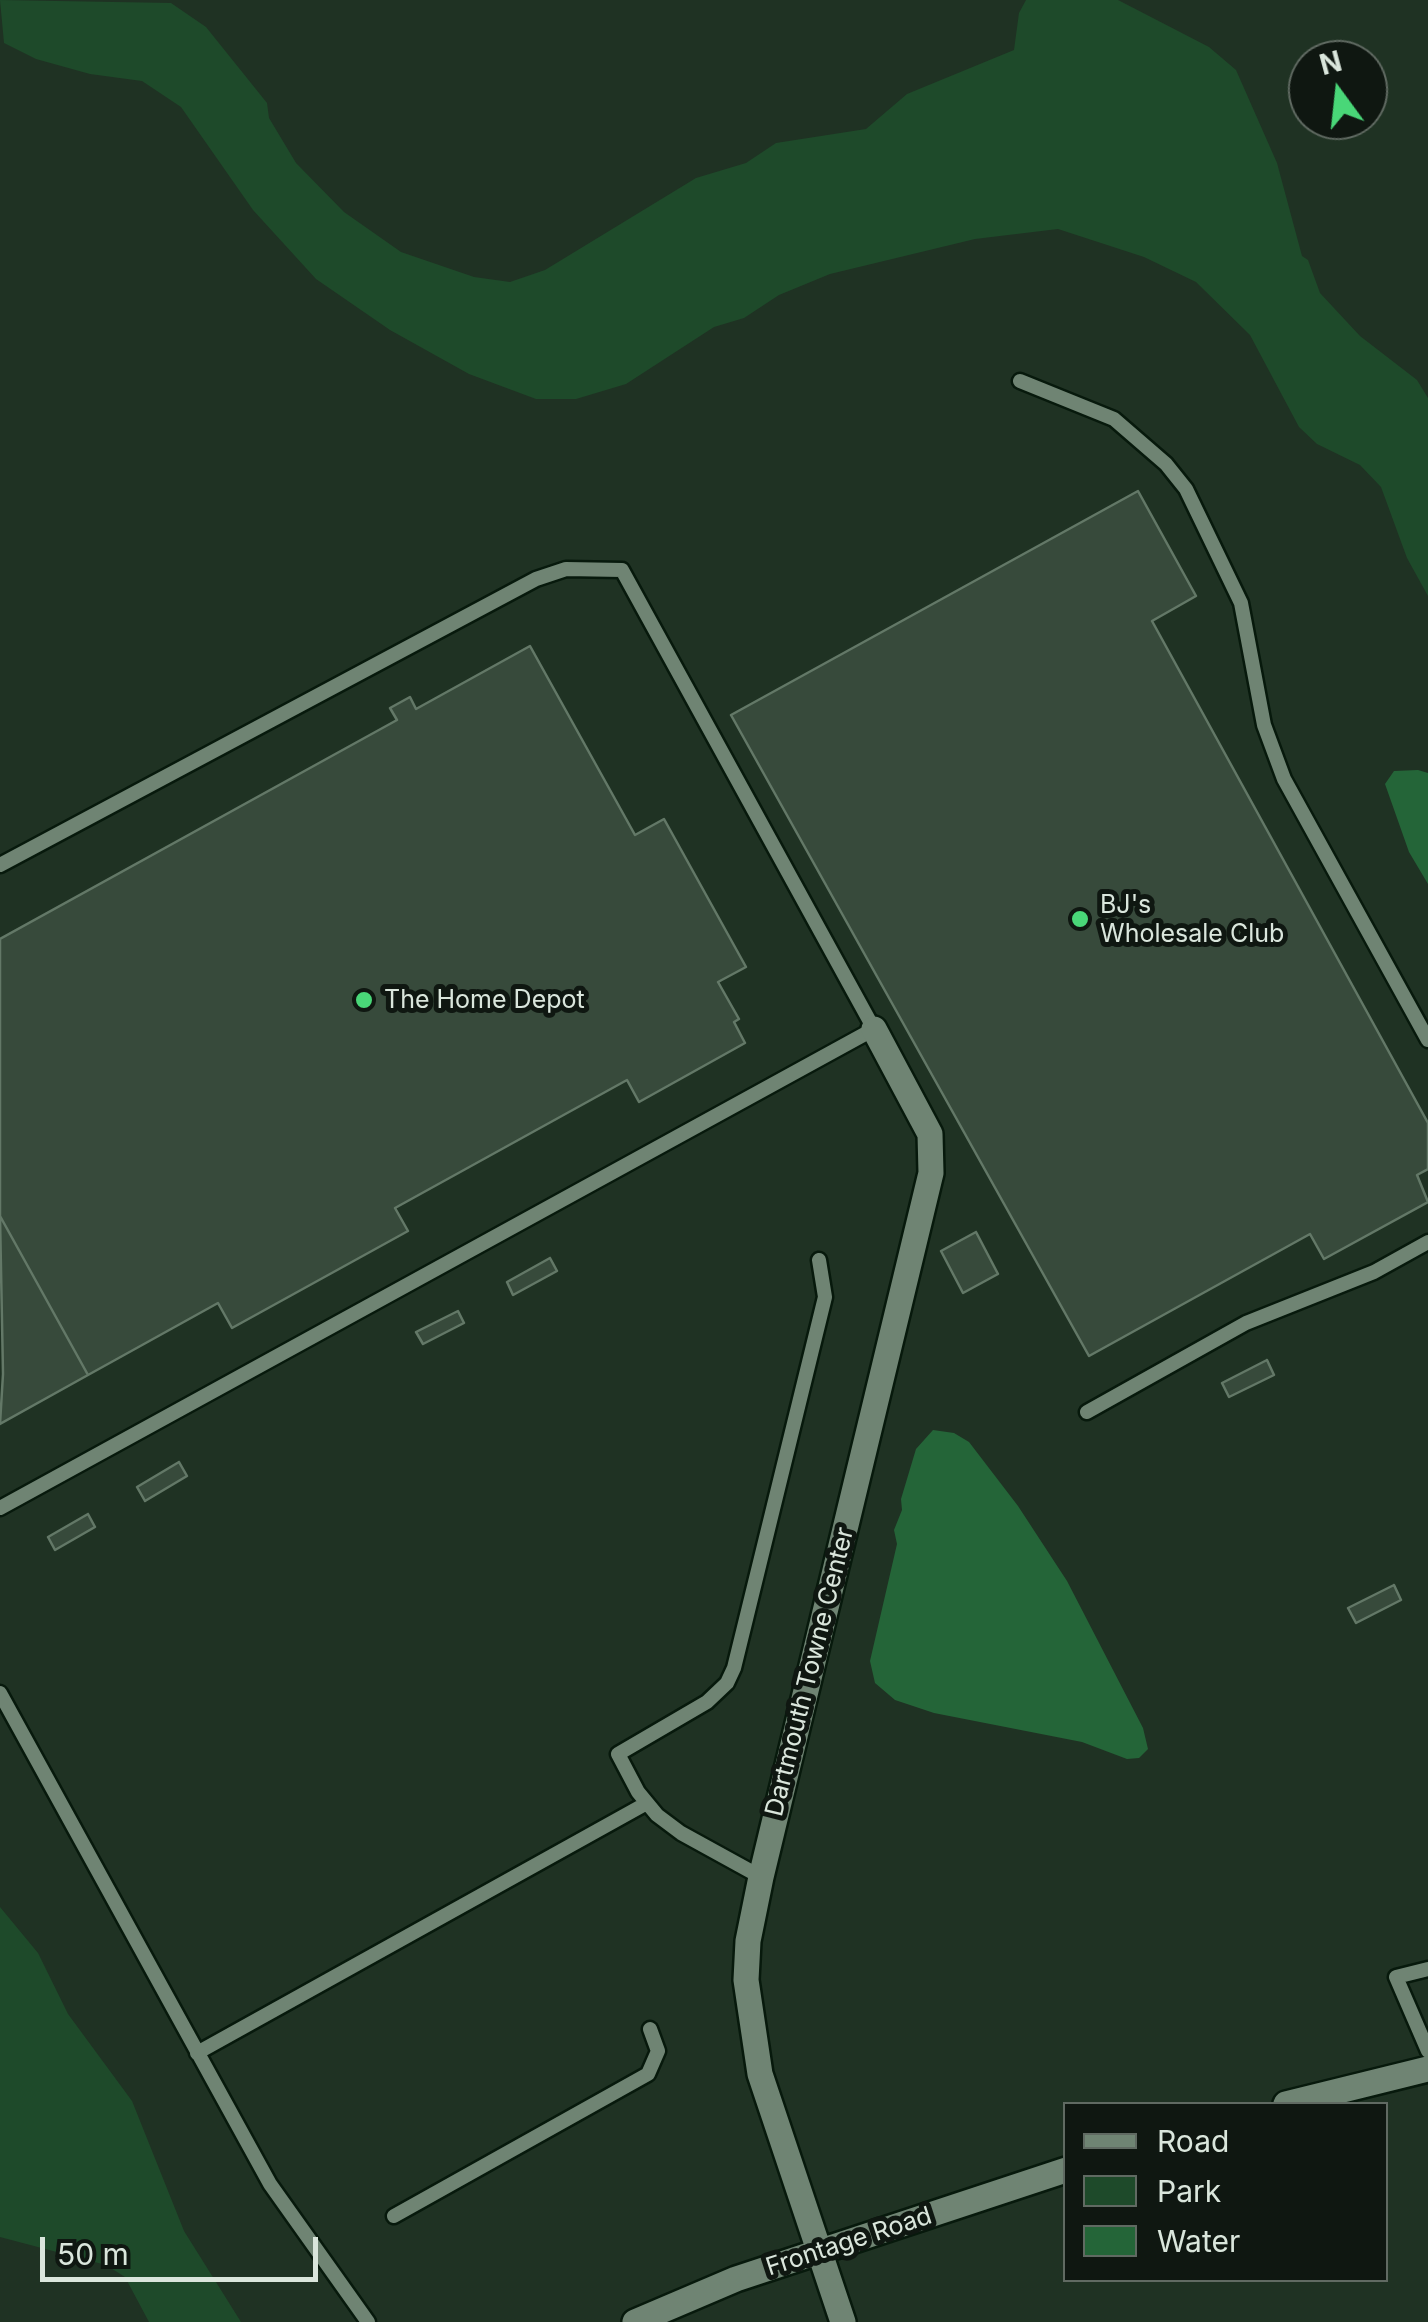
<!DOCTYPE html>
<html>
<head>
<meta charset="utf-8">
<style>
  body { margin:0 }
  #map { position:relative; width:1428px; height:2322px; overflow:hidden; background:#1f3223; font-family:Inter,sans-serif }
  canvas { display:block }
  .legend { position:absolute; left:1063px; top:2102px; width:325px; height:180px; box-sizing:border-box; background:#0f1711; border:2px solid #606a62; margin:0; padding:12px 18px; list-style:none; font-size:30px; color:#dae6dc }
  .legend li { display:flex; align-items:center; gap:20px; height:50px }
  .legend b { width:50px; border:2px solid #606a62 }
  .north { position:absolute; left:1288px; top:40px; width:100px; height:100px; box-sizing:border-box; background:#0f1711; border:2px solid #606a62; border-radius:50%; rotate:345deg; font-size:28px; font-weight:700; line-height:40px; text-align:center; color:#dae6dc }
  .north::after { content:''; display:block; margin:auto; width:35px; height:45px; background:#49d778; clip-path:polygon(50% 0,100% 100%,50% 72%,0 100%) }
  .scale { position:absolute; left:40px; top:2237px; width:278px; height:45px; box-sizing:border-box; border:5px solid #dae6dc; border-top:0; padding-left:12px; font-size:30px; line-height:35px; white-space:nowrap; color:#dae6dc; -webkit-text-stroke:8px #0f1711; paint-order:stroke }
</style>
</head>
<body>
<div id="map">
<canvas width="1428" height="2322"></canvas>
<ul class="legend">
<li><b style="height:12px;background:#6f8473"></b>Road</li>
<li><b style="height:28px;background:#1e4a2a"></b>Park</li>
<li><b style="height:28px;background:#246538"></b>Water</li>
</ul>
<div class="north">N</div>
<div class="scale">50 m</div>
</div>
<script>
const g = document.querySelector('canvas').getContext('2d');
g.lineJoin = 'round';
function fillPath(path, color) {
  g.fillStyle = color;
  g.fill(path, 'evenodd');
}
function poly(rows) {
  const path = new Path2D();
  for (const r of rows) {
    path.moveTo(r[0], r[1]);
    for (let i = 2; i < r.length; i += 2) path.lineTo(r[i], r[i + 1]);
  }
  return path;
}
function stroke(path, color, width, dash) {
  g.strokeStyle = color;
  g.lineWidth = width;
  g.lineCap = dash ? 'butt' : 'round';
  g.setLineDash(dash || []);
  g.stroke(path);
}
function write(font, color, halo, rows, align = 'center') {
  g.font = font + ' Inter,sans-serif';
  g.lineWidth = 10;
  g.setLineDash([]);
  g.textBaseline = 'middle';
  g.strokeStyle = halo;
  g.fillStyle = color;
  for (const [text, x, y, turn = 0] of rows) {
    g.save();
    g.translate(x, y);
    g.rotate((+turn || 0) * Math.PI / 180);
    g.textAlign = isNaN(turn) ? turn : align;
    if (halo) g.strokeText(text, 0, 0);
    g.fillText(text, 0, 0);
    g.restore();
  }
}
fillPath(poly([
  [0,0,171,3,206,27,267,103,269,118,296,163,344,212,401,252,474,277,510,282,545,270,696,178,746,163,776,143,866,129,907,94,1014,50,1019,13,1026,0,1118,0,1209,47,1236,70,1277,163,1302,256,1308,260,1320,293,1360,336,1417,380,1428,398,1428,596,1407,558,1381,487,1360,465,1317,444,1299,427,1250,335,1196,282,1144,257,1058,229,975,239,830,274,779,295,744,318,714,327,626,384,576,399,536,399,469,374,390,330,316,279,253,210,181,107,142,81,90,74,36,59,4,43],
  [0,1907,38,1953,68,2014,132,2101,184,2231,241,2322,149,2322,125,2277,106,2265,0,2237]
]), '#1e4a2a');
fillPath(poly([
  [1418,770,1428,773,1428,884,1409,852,1385,784,1394,771],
  [933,1430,954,1433,969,1442,1018,1506,1067,1581,1143,1728,1148,1749,1139,1758,1127,1759,1082,1742,934,1713,895,1700,875,1683,870,1661,897,1544,894,1530,902,1510,901,1499,916,1449]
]), '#246538');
const building = poly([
  [1138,491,1196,596,1152,621,1428,1123,1428,1169,1417,1175,1428,1202,1324,1259,1310,1234,1089,1356,731,715,1138,491],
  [530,646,635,835,664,819,746,967,718,982,739,1019,734,1022,745,1043,639,1102,627,1080,395,1208,408,1231,232,1328,218,1303,88,1375,0,1216,0,939,397,720,390,708,410,697,416,709,530,646],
  [0,1216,88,1375,0,1424,3,1374,0,1216],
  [976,1232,998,1274,963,1293,941,1251,976,1232],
  [550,1258,557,1271,513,1295,507,1282,550,1258],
  [458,1311,464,1323,423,1344,416,1332,458,1311],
  [1267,1360,1274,1375,1229,1397,1222,1383,1267,1360],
  [179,1462,187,1476,145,1501,137,1487,179,1462],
  [88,1514,95,1527,55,1550,48,1537,88,1514],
  [1394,1585,1401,1600,1356,1623,1348,1608,1394,1585]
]);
fillPath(building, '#374a3b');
stroke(building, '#637867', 2.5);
const service = poly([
  [1020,381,1114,419,1166,464,1186,489,1241,603,1264,725,1284,779,1428,1040],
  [0,865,536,579,566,569,622,570,874,1029,0,1508],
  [1087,1412,1246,1323,1374,1272,1428,1242],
  [0,1693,270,2184,368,2322],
  [761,1877,681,1833,657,1815,638,1792,618,1754,707,1702,727,1683,734,1668,825,1297,819,1260],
  [1428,1969,1396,1977,1428,2051],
  [197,2053,647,1803],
  [394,2216,648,2074,658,2051,650,2029]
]);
const minor = poly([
  [1286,2104,1428,2069],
  [635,2322,736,2279,1066,2170],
  [843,2322,760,2074,746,1980,748,1941,761,1877,931,1173,930,1134,874,1029]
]);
stroke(service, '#07190c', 19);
stroke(minor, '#07190c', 30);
stroke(service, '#6f8473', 14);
stroke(minor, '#6f8473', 25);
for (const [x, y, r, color] of [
  [1080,919,10,"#49d778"],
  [364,1000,10,"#49d778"]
]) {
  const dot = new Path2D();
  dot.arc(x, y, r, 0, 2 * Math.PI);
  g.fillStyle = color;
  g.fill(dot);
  stroke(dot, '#0f1711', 4);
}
write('25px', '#dae6dc', '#0f1711', [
  ["BJ's",1100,905],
  ["Wholesale Club",1100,934],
  ["The Home Depot",384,1000]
], 'left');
write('25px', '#dae6dc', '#0f1711', [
  ["Dartmouth Towne Center",810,1672,-76],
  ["Frontage Road",849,2242,-18]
]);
</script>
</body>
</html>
